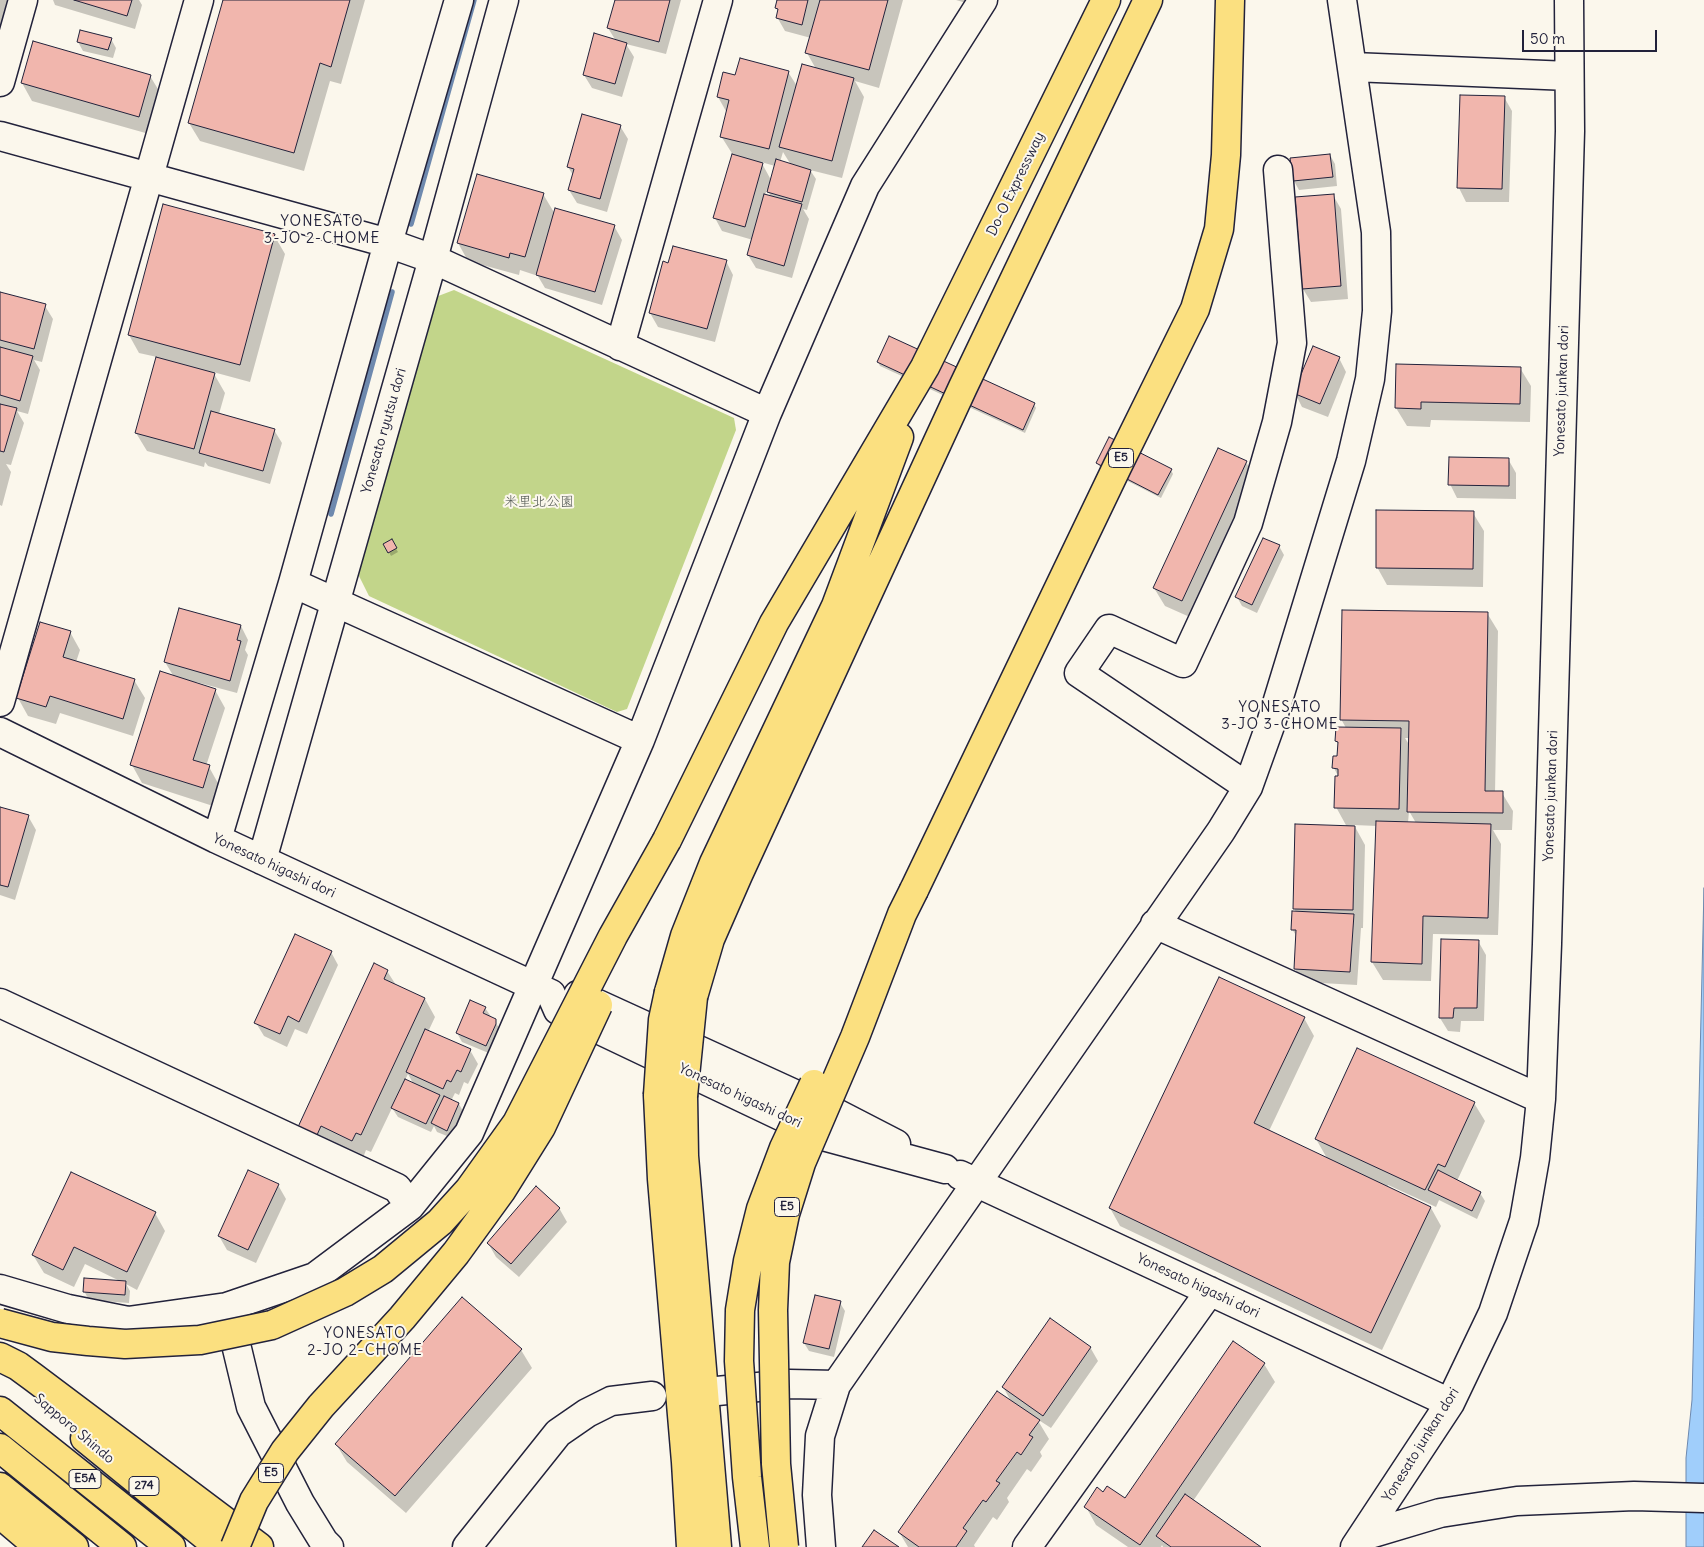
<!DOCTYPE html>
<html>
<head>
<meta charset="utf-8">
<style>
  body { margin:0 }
  #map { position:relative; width:1704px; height:1547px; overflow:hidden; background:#fbf7ec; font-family:Delius,sans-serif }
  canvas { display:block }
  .scale { position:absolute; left:1522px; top:30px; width:135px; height:22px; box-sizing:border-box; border:2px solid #22223b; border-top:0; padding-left:6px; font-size:15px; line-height:18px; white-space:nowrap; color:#22223b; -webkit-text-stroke:4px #fbf7ec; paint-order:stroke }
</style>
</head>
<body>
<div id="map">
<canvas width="1704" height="1547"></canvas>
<div class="scale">50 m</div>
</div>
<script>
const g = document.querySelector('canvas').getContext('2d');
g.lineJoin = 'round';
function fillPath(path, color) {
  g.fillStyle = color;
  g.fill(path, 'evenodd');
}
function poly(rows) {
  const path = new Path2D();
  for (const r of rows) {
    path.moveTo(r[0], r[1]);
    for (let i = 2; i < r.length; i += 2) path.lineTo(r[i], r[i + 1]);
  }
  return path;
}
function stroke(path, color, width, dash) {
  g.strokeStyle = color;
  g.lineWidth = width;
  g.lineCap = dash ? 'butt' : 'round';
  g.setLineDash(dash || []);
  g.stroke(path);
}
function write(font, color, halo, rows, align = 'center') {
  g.font = font + ' Delius,"Klee One",sans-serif';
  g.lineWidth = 4;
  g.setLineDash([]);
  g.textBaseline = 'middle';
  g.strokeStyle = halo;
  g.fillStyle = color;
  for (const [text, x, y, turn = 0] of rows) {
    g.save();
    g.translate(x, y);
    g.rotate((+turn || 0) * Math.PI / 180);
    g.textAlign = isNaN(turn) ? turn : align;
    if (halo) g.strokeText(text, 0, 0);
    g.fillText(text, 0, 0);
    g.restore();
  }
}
fillPath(poly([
  [454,290,734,418,736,430,627,709,617,712,369,596,359,576,361,548,433,298]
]), '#c2d58a');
const water = poly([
  [1704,888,1704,1547,1686,1547,1686,1458,1692,1400,1704,888]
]);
fillPath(water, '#a0cefb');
stroke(water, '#6e89ae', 1);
fillPath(poly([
  [0,0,15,0,8,27,0,25],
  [53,0,139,0,142,5,135,29,55,5],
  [225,0,365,0,341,84,330,81,304,171,200,141,189,123],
  [616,0,681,0,666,54,626,44,634,57,622,97,592,88,584,75,616,41,608,28],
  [778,0,903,0,879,88,855,81,864,97,842,178,810,170,816,179,807,210,803,209,809,219,792,278,756,268,748,255,753,240,722,231,715,218,733,155,721,136,727,113,718,97,788,72,797,86,816,69,807,53,811,38,785,31,777,17,779,12,776,8],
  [783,152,791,165,780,162],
  [761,162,775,166,771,180,765,169],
  [767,189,771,197,765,195],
  [956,0,966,0,966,3],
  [111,39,116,48,113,58,83,51,78,42],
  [150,76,161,94,149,134,32,101,22,83],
  [1461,96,1504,97,1512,111,1509,202,1466,202,1459,188],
  [620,126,628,139,607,212,577,203,569,190,573,175,568,167],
  [1330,155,1335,164,1337,186,1299,190,1294,181],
  [543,194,555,214,614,226,622,240,602,305,545,288,536,273,535,275,520,270,519,275,468,261,458,243],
  [1333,195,1341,209,1348,299,1311,302,1303,289],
  [274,235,285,254,250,382,213,372,225,393,219,414,274,430,282,443,270,484,208,466,205,462,204,467,147,451,136,433,157,357,139,353,129,335],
  [726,261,733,275,715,342,658,327,650,313],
  [0,293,45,306,53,319,42,362,34,360,40,370,28,414,17,411,24,423,11,465,6,464,11,472,2,506,0,505],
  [1339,358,1346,372,1328,417,1302,407,1295,393],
  [878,362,1034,404,1036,408,1025,433,880,366],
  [1398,365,1520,368,1531,386,1530,422,1431,420,1430,427,1407,426,1396,408],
  [1508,459,1516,473,1516,499,1457,498,1450,484],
  [1246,462,1256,480,1192,618,1165,606,1154,588],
  [1097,463,1171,470,1173,474,1161,498,1100,467],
  [1473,513,1484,531,1483,587,1387,585,1377,567],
  [391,540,398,552,391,556,385,544],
  [1279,546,1284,555,1257,613,1242,606,1237,597],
  [1487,613,1498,631,1495,793,1502,793,1513,811,1512,830,1493,830,1501,844,1498,935,1433,934,1431,981,1383,980,1372,962,1377,826,1354,825,1365,845,1363,928,1361,928,1357,985,1303,982,1295,969,1297,937,1292,929,1296,912,1294,908,1347,827,1336,807,1339,778,1334,768,1339,757,1339,745,1336,741,1346,728,1341,719],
  [1405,738,1410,738,1410,746],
  [1409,811,1416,823,1408,823],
  [241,626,248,640,245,650,248,655,237,693,196,682,195,684,215,690,225,708,206,766,209,767,219,785,213,806,142,783,132,765,174,677,165,662],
  [70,632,80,650,76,662,134,680,145,698,133,736,60,713,56,724,28,716,18,698],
  [0,808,28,816,36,830,15,900,0,895],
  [1478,941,1486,955,1484,1021,1461,1021,1460,1032,1448,1031,1440,1018],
  [331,952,338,965,307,1034,295,1029,287,1047,264,1036,256,1023],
  [387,971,396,985,425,999,435,1017,428,1032,470,1050,478,1064,468,1084,464,1082,459,1095,455,1093,451,1101,459,1104,464,1113,452,1138,437,1132,434,1126,431,1132,398,1117,392,1108,371,1152,366,1150,363,1158,327,1153,299,1127],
  [408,1074,414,1085,405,1080],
  [485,1008,500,1029,491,1054,462,1042,457,1033],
  [1304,1018,1314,1036,1269,1131,1328,1160,1316,1139,1474,1103,1485,1121,1457,1181,1480,1193,1485,1201,1477,1219,1439,1200,1436,1207,1388,1185,1387,1188,1431,1208,1441,1226,1382,1350,1120,1226,1110,1208],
  [278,1185,286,1199,256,1263,227,1250,219,1236],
  [559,1208,567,1222,519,1277,496,1257,488,1243],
  [155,1213,165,1231,137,1290,126,1284,130,1291,129,1303,89,1300,84,1291,122,1282,85,1264,74,1287,44,1273,33,1255],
  [462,1299,521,1350,532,1368,406,1513,347,1462,336,1444],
  [840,1303,845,1311,834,1357,809,1351,804,1343],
  [1234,1343,1264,1364,1275,1382,1193,1501,1259,1547,1163,1547,1162,1545,1161,1547,1128,1547,1096,1525,1086,1507,1104,1494,1125,1500],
  [1090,1347,1098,1361,1051,1428,1037,1419,1049,1439,1040,1452,1042,1456,1031,1472,1027,1469,1007,1498,1009,1502,997,1520,993,1517,974,1545,975,1547,908,1547,899,1532,1012,1403,1003,1387]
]), '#0003');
stroke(poly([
  [411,224,474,0],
  [331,514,392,292]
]), '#6e89ae', 5.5);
const building = poly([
  [74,0,132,0,127,16,74,0],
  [223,0,350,0,331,67,320,63,294,153,188,123,223,0],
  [615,0,670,0,659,42,607,28,615,0],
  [777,0,808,0,802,25,776,18,778,9,775,8,777,0],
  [820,0,888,0,869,70,805,53,820,0],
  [80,30,112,38,108,50,77,42,80,30],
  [594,33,627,43,615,84,583,75,594,33],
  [33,41,151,75,139,117,21,83,33,41],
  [740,58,789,71,769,149,720,137,729,100,717,97,723,72,735,75,740,58],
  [802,64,854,78,832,161,779,147,802,64],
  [1460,95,1505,96,1502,189,1457,188,1460,95],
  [582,114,621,125,600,199,568,190,574,169,567,167,582,114],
  [732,154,763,163,745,227,713,218,732,154],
  [1330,154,1333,177,1293,181,1290,158,1330,154],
  [776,159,811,170,802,202,767,192,776,159],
  [477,174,544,193,525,257,510,253,509,258,457,243,477,174],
  [764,194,802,204,784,266,747,255,764,194],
  [1334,194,1341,286,1302,289,1295,197,1334,194],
  [163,204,275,234,240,365,128,335,163,204],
  [555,208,615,225,595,292,536,275,555,208],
  [673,246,727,260,707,329,649,313,663,261,668,263,673,246],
  [0,292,46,304,34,349,0,340,0,292],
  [889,336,1035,403,1023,430,877,362,889,336],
  [1313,346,1340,357,1320,404,1293,393,1313,346],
  [0,347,33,356,20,401,0,395,0,347],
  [156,357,215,373,194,449,135,433,156,357],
  [1396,364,1521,367,1520,404,1421,402,1421,409,1395,408,1396,364],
  [0,404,17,408,4,452,0,451,0,404],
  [211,411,275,429,263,471,199,453,211,411],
  [1109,437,1172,469,1158,495,1096,463,1109,437],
  [1218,448,1247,461,1182,601,1153,588,1218,448],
  [1449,457,1509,458,1509,486,1448,485,1449,457],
  [1376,510,1474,511,1473,569,1376,568,1376,510],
  [1263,538,1280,545,1252,605,1235,597,1263,538],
  [392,539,397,548,388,553,383,544,392,539],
  [179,608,241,625,237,640,241,641,230,681,164,662,179,608],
  [1342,610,1488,612,1485,791,1503,791,1503,813,1407,812,1409,721,1340,720,1342,610],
  [40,622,71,631,63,657,135,679,123,719,50,696,46,707,16,698,40,622],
  [160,671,216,689,193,760,210,765,203,788,130,765,160,671],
  [1336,727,1401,728,1399,809,1334,808,1335,776,1338,776,1338,769,1332,768,1333,756,1337,756,1338,742,1335,741,1336,727],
  [0,807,29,815,8,887,0,885,0,807],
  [1376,821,1491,824,1488,918,1423,916,1422,964,1371,962,1376,821],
  [1295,824,1355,826,1353,910,1293,909,1295,824],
  [1292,911,1354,914,1350,972,1294,969,1296,930,1291,930,1292,911],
  [295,934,332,951,299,1022,288,1016,280,1034,254,1023,295,934],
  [1441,939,1479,940,1477,1008,1454,1008,1453,1018,1439,1018,1441,939],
  [374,963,388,970,384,979,425,998,361,1135,356,1133,352,1141,321,1126,317,1135,298,1127,374,963],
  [1219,977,1305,1017,1254,1123,1431,1207,1371,1333,1109,1208,1219,977],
  [470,1000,486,1007,483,1013,496,1019,496,1024,486,1046,456,1033,470,1000],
  [425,1029,471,1049,461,1072,457,1070,451,1082,447,1080,443,1089,406,1072,425,1029],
  [1357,1048,1475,1102,1445,1167,1438,1164,1425,1190,1315,1139,1357,1048],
  [405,1079,440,1095,426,1124,391,1108,405,1079],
  [444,1096,459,1103,447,1131,431,1123,444,1096],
  [248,1170,279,1184,248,1250,218,1236,248,1170],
  [1438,1170,1481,1192,1472,1211,1428,1190,1438,1170],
  [71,1172,156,1212,127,1272,74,1247,63,1270,32,1255,71,1172],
  [536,1186,560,1208,511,1264,487,1243,536,1186],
  [84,1278,126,1281,125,1295,83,1292,84,1278],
  [815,1295,841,1301,829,1349,803,1343,815,1295],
  [462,1297,522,1349,395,1496,335,1444,462,1297],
  [1050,1318,1091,1347,1043,1416,1002,1387,1050,1318],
  [1233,1341,1265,1363,1140,1545,1084,1507,1097,1487,1103,1492,1107,1486,1125,1498,1233,1341],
  [997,1391,1040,1420,1029,1435,1033,1437,1021,1455,1017,1452,996,1481,1000,1483,986,1502,983,1500,963,1528,967,1531,956,1547,919,1547,898,1532,997,1391],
  [1185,1494,1261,1547,1171,1547,1156,1536,1185,1494],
  [874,1530,899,1547,862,1547,874,1530]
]);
fillPath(building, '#f1b6ad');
stroke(building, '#22223b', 1);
const minor = poly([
  [1353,67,1569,76],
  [0,82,23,0],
  [0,136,388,243,433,259,767,413],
  [620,346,718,0],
  [293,583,640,740],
  [0,702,199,0],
  [0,732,217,839,551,994,558,1010,823,1136,945,1169],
  [1248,787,1079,673,1109,629,1183,663,1248,523,1277,422,1292,343,1278,170],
  [217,839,293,583,388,243,459,0],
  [262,860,433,259,504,0],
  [1155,924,1541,1099],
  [578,995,834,1112,896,1144],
  [0,1003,397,1188,410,1206],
  [960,1175,1450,1403],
  [0,1289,68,1309,128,1321,227,1307,315,1277,410,1206,469,1133,640,740,767,413,865,186,983,0],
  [228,1311,251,1407,300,1503,324,1542,329,1547],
  [717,1391,789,1384,836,1385],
  [1363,1536,1440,1513,1517,1501,1634,1496,1704,1498],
  [467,1547,558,1433,587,1413,611,1401,652,1396],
  [821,1547,817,1495,820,1436,836,1385,1221,831,1248,787,1271,723,1351,461,1370,379,1377,311,1376,232,1342,0],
  [1027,1547,1210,1291],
  [1355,1547,1450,1403,1493,1313,1524,1221,1535,1158,1541,1099,1547,944,1570,131,1569,0]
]);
const highway = poly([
  [667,840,774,623,925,367,1106,0],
  [914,890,1117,467,1195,309,1219,229,1226,155,1230,0],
  [669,992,685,936,714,863,836,606,899,437],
  [693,997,710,939,738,875,963,387,1148,0],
  [658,1095,662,1179,686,1462,691,1547],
  [683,1096,684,1156,717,1547],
  [0,1357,18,1366,33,1377,259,1547],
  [0,1411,171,1547],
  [85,1438,219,1547],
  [0,1448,122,1547],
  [0,1487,74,1547],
  [0,1514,39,1547]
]);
stroke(minor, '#22223b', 31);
stroke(highway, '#22223b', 31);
stroke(minor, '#fbf7ec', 28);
stroke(highway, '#fbe080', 28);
const highwayBridge = poly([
  [658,1095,663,1020,669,992],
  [683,1096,693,997],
  [0,1323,52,1337,88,1341,125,1344,200,1340,272,1325,345,1292,383,1269,440,1222,469,1190,517,1123,613,936,667,840],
  [235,1547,254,1501,285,1451,321,1406,402,1318,456,1253,501,1191,541,1127,598,1005],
  [755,1547,747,1477,739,1361,740,1310,748,1261,761,1209,784,1148,814,1084],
  [784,1547,776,1464,773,1310,775,1262,785,1214,801,1163,855,1037,902,914,914,890]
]);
stroke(highwayBridge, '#22223b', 31, []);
stroke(highwayBridge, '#fbe080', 28);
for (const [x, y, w] of [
  [1121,458,25],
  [787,1207,25],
  [271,1473,25],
  [85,1479,32],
  [144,1486,30]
]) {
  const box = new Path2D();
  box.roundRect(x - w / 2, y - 9.5, w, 19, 4);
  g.fillStyle = '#fbf7ec';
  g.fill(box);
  stroke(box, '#22223b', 1);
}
write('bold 12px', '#22223b', null, [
  ["E5",1121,458],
  ["E5",787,1207],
  ["E5",271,1473],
  ["E5A",85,1479],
  ["274",144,1486]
]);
write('14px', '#22223b', '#fbf7ec', [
  ["Do-O Expressway",1016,184,-64],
  ["Yonesato junkan dori",1562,391,-88],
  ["Yonesato ryutsu dori",384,431,-74],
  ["Yonesato junkan dori",1551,796,-88],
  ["Yonesato higashi dori",274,866,25],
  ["Yonesato higashi dori",740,1096,25],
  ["Yonesato higashi dori",1198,1286,25],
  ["Sapporo Shindo",74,1429,40],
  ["Yonesato junkan dori",1421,1445,-58]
]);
write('14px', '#525853', '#fbf7ec', [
  ["米里北公園",539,502]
]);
g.letterSpacing = '1px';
write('15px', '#22223b', '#fbf7ec', [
  ["YONESATO",322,222],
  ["3-JO 2-CHOME",322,239],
  ["YONESATO",1280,708],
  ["3-JO 3-CHOME",1280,725],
  ["YONESATO",365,1334],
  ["2-JO 2-CHOME",365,1351]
]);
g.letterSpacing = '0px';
</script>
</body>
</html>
